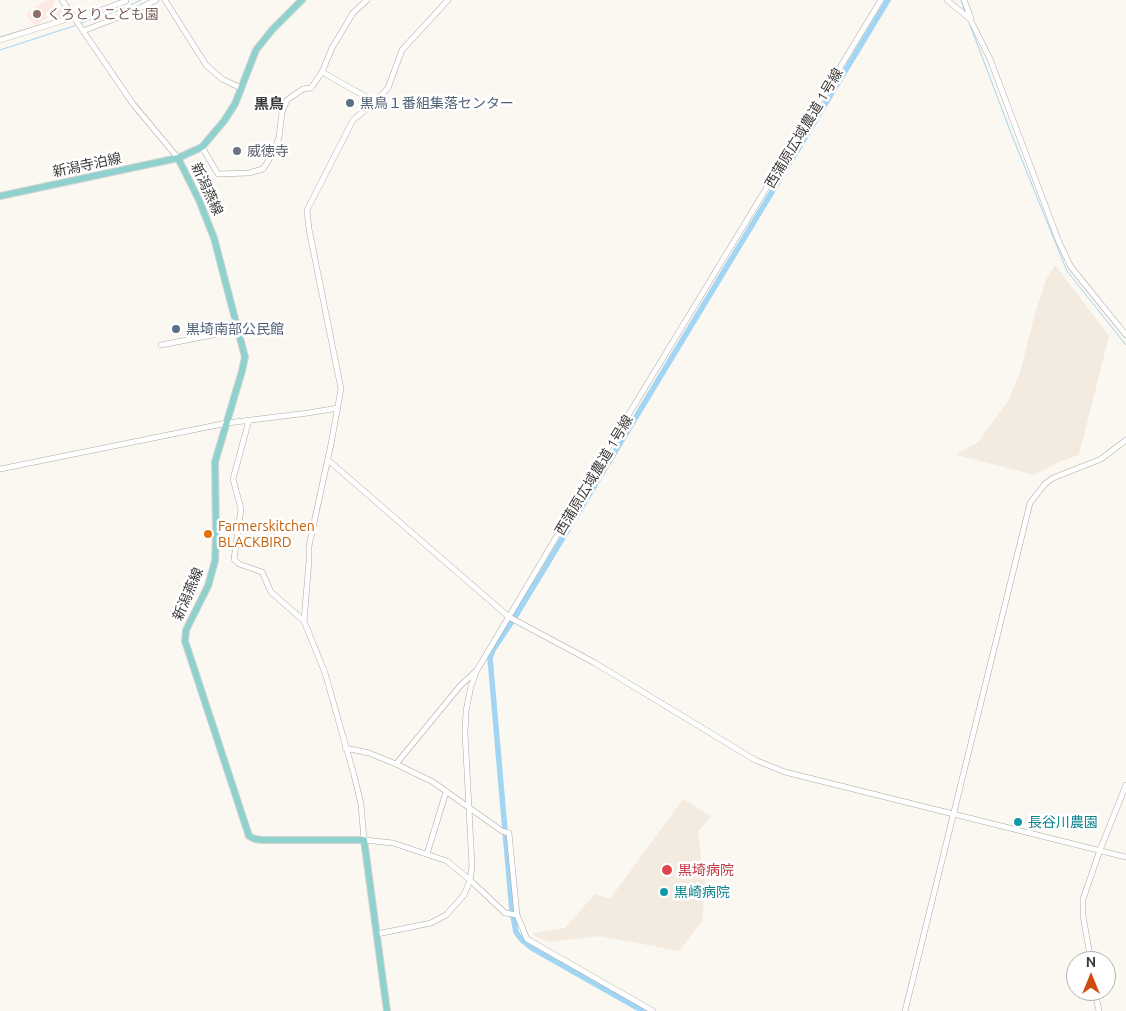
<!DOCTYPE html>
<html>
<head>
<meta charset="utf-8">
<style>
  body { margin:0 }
  #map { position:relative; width:1126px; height:1011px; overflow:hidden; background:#fbf7f1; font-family:Ubuntu,sans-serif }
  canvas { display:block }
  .north { position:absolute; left:1066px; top:951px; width:50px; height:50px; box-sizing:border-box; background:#fff; border:1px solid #b1b1b0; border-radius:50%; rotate:0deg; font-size:14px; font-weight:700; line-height:20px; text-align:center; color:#3d3b39 }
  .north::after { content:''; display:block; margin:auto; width:18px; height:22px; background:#d14c0c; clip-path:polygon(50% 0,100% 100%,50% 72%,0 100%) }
</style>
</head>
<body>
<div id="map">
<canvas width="1126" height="1011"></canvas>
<div class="north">N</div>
</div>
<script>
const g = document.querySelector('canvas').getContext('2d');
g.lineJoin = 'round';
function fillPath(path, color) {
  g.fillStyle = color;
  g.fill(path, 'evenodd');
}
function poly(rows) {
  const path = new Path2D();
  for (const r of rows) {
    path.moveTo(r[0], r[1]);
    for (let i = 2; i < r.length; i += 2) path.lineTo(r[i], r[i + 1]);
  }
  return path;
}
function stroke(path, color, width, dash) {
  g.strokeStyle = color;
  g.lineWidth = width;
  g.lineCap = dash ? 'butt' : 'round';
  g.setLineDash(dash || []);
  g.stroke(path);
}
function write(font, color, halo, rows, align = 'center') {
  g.font = font + ' Ubuntu,"Noto Sans JP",sans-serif';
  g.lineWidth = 5;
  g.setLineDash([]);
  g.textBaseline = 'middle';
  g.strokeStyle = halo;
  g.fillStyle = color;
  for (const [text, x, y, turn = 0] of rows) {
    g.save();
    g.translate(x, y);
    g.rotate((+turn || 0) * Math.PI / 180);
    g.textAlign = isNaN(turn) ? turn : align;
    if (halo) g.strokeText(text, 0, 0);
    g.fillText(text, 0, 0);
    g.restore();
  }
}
fillPath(poly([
  [1055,265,1109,336,1079,455,1056,463,1035,475,957,455,959,453,978,442,1008,401,1020,372,1036,310,1046,280],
  [683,799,711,816,698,832,702,863,705,876,703,915,702,921,679,951,600,936,549,942,531,934,565,928,595,894,610,899]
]), '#f4ebe0');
fillPath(poly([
  [46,0,54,0,55,1,53,3,55,6,53,8,63,9,65,16,63,19,58,20,54,17,54,12,50,10,45,14,48,17,35,26,26,15]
]), '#fde9e2');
stroke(poly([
  [961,0,965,12],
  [81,23,120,10,141,0],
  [970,25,1011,133,1067,271,1126,345],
  [0,50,77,25]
]), '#a2d4f3', 1);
stroke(poly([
  [643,1011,532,948,521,939,516,932,512,911,490,658,493,650,515,617,888,0]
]), '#a2d4f3', 5.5);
const minor = poly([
  [62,0,133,104,178,158],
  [165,0,206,65,222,79,241,88],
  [448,0,402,50,388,88,375,102,353,120,307,210,309,229,341,389,331,444,309,546,309,561,304,621,325,673,354,775,361,804,364,840,393,843,447,861,470,880,505,913,517,915],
  [947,0,970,19,990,59,1059,242,1071,267,1126,335],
  [964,0,971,18],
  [83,31,132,12,156,0],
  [0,40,74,17,96,12,126,1],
  [322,72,375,102],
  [202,147,218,174,249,173,263,169,275,150,279,137,282,112,287,100,303,89,311,88,322,72,332,48,353,13,367,0],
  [161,345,238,330],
  [249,420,233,479,241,509,234,559,239,564,262,572,271,592,304,621],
  [328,460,509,617,595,663,755,760,785,772,1126,857],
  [0,469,227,423,308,413,338,408],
  [345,748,369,753,396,764,433,782,502,831,509,833,517,915,527,939,653,1011],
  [396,764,460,686,477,670],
  [427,854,446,792],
  [377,934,431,923,446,915,464,895,470,880,472,866,465,733,466,711,471,686,477,670,573,509,582,491,881,0],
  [1091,961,1083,916,1083,899,1100,850,1126,785],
  [1095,991,1099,1011],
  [905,1011,1030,503,1045,484,1053,478,1101,459,1126,440]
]);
const major = poly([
  [178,158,199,200,214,238,245,357,242,371,215,462,216,535,215,561,208,586,186,630,185,641,249,836,255,839,262,840,364,840,387,1011],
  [0,196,178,158,202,147,224,121,235,104,256,50,272,30,302,0]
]);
stroke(minor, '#ada9a3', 6);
stroke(major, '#d4d4d3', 8);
stroke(minor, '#fff', 5);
stroke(major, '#8fd1cd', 6);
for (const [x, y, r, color] of [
  [37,14,5,"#8d6e63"],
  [350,103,5,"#5c6f8a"],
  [237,151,5,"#6b7280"],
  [176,329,5,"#5c6f8a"],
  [208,534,5,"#e8710a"],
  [1018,822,5,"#0f9aa8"],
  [667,870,6,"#e0444e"],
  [664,892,5,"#0f9aa8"]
]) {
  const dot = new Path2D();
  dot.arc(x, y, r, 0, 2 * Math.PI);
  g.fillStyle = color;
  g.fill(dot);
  stroke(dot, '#fff', 2);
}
write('14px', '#785e54', '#fff', [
  ["くろとりこども園",47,14]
], 'left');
write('14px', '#4e5e75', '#fff', [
  ["黒鳥１番組集落センター",360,103],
  ["黒埼南部公民館",186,329]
], 'left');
write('14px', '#3d3b39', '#fff', [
  ["西蒲原広域農道 1号線",804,128,-59],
  ["新潟寺泊線",87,165,-12],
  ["新潟燕線",207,189,65],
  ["西蒲原広域農道 1号線",594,475,-59],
  ["新潟燕線",188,594,-67]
]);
write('14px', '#5b616d', '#fff', [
  ["威徳寺",247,151]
], 'left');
write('14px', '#c56008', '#fff', [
  ["Farmerskitchen",218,526],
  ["BLACKBIRD",218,542]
], 'left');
write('14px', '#0d838f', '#fff', [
  ["長谷川農園",1028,822],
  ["黒崎病院",674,892]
], 'left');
write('14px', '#be3a42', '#fff', [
  ["黒埼病院",678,870]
], 'left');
write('bold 15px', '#3d3b39', '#fff', [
  ["黒鳥",269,104]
]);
</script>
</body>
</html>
